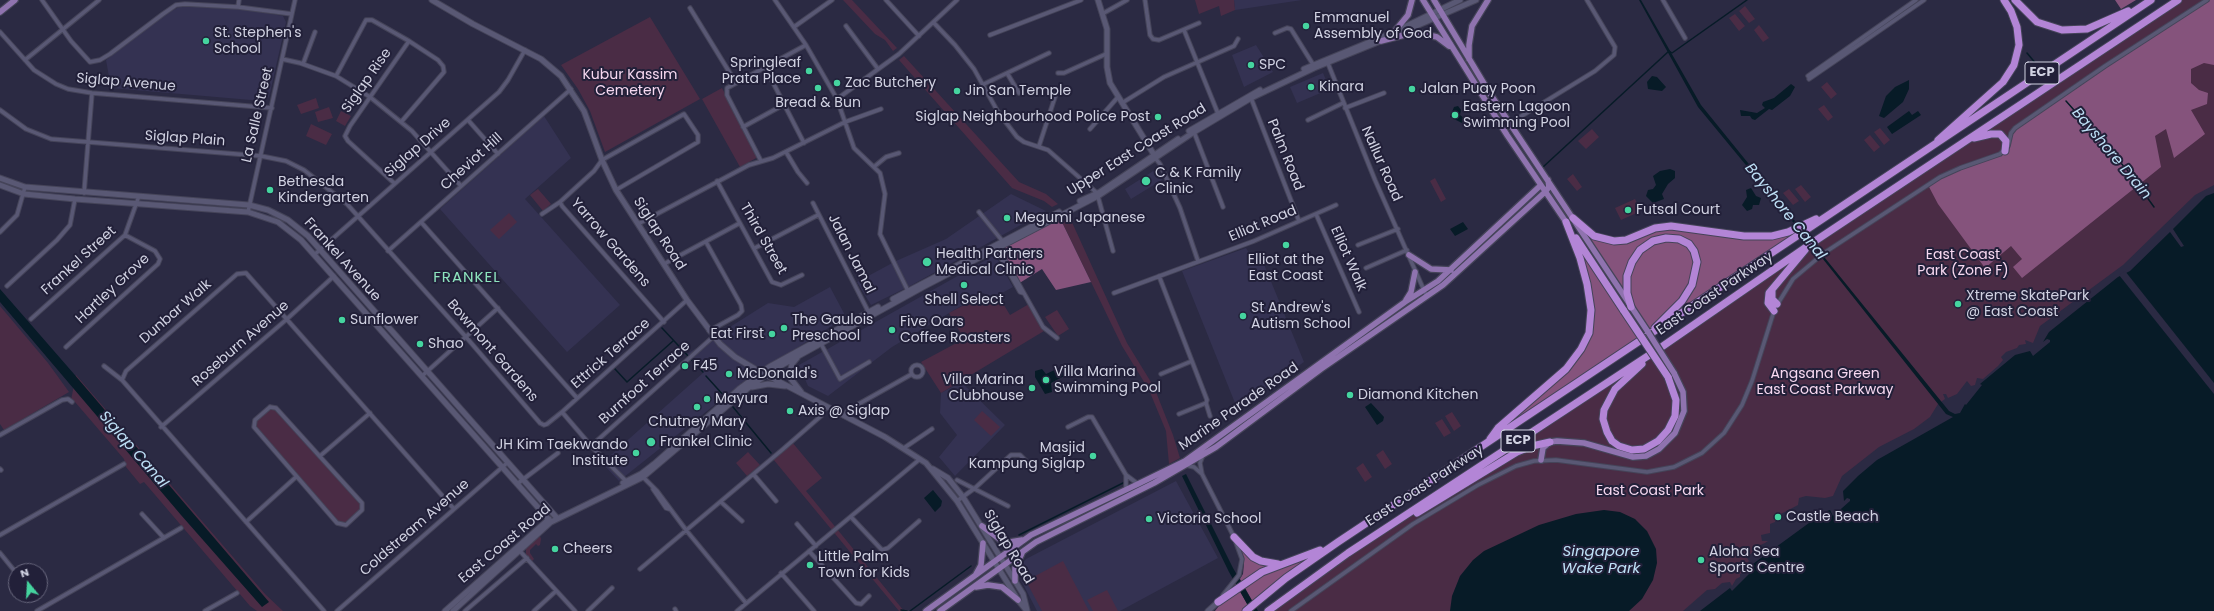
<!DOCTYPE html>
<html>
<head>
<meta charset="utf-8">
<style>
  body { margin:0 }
  #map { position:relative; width:2214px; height:611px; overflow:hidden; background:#2b2a43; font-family:Poppins,sans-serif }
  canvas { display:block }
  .north { position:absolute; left:8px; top:563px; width:40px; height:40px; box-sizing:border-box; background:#222039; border:1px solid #68677d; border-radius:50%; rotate:342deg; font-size:11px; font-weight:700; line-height:16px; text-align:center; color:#d1d2e2 }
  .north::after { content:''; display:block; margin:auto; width:14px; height:18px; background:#45d49f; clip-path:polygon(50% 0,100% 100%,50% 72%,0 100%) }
</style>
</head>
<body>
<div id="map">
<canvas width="2214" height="611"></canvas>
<div class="north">N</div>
</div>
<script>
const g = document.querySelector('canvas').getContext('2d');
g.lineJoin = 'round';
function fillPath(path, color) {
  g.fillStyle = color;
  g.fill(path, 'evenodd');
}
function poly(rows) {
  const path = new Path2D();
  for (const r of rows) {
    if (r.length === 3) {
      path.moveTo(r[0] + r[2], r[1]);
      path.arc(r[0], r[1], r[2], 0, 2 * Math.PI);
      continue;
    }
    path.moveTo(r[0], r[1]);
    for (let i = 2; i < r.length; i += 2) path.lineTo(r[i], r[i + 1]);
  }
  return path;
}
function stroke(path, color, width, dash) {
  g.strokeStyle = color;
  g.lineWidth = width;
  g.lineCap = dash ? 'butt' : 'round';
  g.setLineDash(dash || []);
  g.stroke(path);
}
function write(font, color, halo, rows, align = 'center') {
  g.font = font + ' Poppins,sans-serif';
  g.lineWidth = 4;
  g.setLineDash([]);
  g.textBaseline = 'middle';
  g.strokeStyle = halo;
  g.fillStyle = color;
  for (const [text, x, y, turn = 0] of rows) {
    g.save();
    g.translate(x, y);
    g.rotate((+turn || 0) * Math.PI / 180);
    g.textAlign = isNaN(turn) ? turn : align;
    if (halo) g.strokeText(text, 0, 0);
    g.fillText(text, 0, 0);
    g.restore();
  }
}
fillPath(poly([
  [1234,0,1302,0,1235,10],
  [189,5,244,9,283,16,286,22,269,97,263,101,111,88,106,60,164,15,177,8],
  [1256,45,1273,72,1244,87,1232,55],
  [1323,73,1330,89,1297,103,1290,87],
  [544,116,571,158,525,199,620,305,567,352,440,209],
  [1158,168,1162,180,1131,199,1125,189],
  [1011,194,1046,211,910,286,871,305,857,282,896,261,946,239],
  [1246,248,1252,258,1261,257,1304,362,1237,408,1182,271],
  [995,255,1013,287,993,298,983,293,892,347,828,396,808,386,799,365],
  [830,287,846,317,746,380,619,481,602,463,703,373,687,354,768,303,794,307],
  [961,382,1005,425,955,476,939,457,957,435,940,413,941,393],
  [1176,481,1218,558,1120,611,1037,611,1021,580,1020,567,1026,559]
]), '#343252');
fillPath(poly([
  [843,0,852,0,897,48,893,51,885,40,875,34],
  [1195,0,1234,0,1235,10,1221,16,1219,6,1199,14],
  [2178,0,2214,0,2214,185,2195,195,2123,265,2040,326,2033,343,2025,340,2026,344,2019,345,2017,348,2006,352,2001,357,2003,360,1998,366,1983,379,1977,378,1975,385,1971,386,1967,381,1957,394,1948,398,1946,394,1943,394,1945,399,1938,404,1930,417,1914,429,1879,447,1842,476,1833,496,1825,498,1806,496,1799,498,1798,505,1777,516,1775,522,1770,524,1770,533,1761,535,1762,541,1768,541,1765,543,1758,546,1755,550,1757,551,1754,550,1751,554,1746,556,1749,561,1745,565,1744,572,1740,574,1740,577,1736,579,1732,586,1730,582,1722,583,1715,589,1707,590,1683,611,1269,611,1348,553],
  [1745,6,1755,19,1749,23,1739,11],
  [1735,14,1745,26,1739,31,1729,18],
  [650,17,700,99,605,152,590,111,578,89,561,65],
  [1759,25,1769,38,1763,42,1754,30],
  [904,56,1019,182,1046,194,1058,204,1052,207,1044,201,1012,188,899,60],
  [1827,82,1837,94,1831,99,1821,87],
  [722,88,758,157,740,167,702,99],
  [316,98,319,108,301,114,297,105],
  [1824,105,1833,117,1828,121,1818,109],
  [329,107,333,118,318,122,315,112],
  [341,111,351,116,345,126,336,121],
  [311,124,332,134,326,145,306,136],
  [1880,128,1890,140,1884,145,1874,132],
  [1592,129,1599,137,1586,149,1578,141],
  [1870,135,1880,147,1874,152,1864,140],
  [1573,174,1582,187,1577,191,1567,179],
  [1435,178,1446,199,1441,202,1430,181],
  [1801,185,1811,197,1805,202,1795,189],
  [538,189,551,204,543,211,530,195],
  [1789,189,1799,201,1793,205,1783,193],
  [1635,199,1641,211,1621,220,1615,208],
  [509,213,517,222,499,239,490,230],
  [1070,218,1127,343,1154,387,1173,435,1180,458,1169,464,1166,431,1149,390,1122,346,1062,222],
  [983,295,989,303,999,297,1010,315,1029,304,1044,331,941,393,921,362,964,339,949,313],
  [0,306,48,363,69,392,4,430,0,424],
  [1057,310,1069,329,1058,336,1045,317],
  [76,375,265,594,283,611,257,611,250,606,144,482,140,484,126,467,124,459,75,402,73,403,71,400],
  [273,407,362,503,362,510,346,525,337,523,253,424,255,420],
  [982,411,1000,427,991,436,974,420],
  [1452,412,1461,426,1454,431,1445,416],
  [1442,419,1451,433,1444,437,1435,423],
  [792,442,822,478,806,491,904,611,899,611,773,459],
  [1383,450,1392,464,1385,469,1376,455],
  [748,452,760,465,747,476,736,463],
  [1363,463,1372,477,1365,482,1356,468],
  [540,536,541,539,540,545,538,546,536,544,530,550,530,553,534,559,532,561,526,555,526,548],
  [1063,561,1089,611,1042,611,1026,581],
  [1107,590,1118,611,1093,611,1087,600]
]), '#4a2c45');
fillPath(poly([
  [2115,0,2136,0,2121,9],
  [2207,0,2214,0,2214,65,2204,63,2191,69,2191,83,2199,90,2208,93,2207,104,2191,110,2205,134,2174,158,2166,129,2155,136,2161,167,2022,278,2013,267,2022,259,2011,246,1985,268,1938,204,1928,185,1940,178,2000,154,2015,128],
  [1843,205,1650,335,1574,219,1583,228,1614,241,1657,227,1743,236,1793,230],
  [1059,216,1091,282,1056,290,1042,269,1018,284,998,249],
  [1574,240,1644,339,1489,441,1546,388,1584,344,1591,316],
  [1236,537,1255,556,1276,563,1291,561,1338,541,1254,604,1240,579,1243,574,1244,564],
  [1236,584,1250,609,1248,611,1215,611]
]), '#85537c');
fillPath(poly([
  [1639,0,1641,0,1701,105,1949,411,1955,414,1960,413,1965,404,1966,405,1982,385,1980,384,2015,355,2030,351,2033,356,2050,342,2050,340,2047,339,2043,342,2049,332,2118,277,2130,271,2170,232,2181,247,2184,246,2173,229,2206,196,2214,193,2214,611,1700,611,1730,588,1732,591,1749,574,1749,572,1745,571,1746,569,1824,512,1830,510,1833,516,1850,501,1850,499,1847,498,1844,501,1843,491,1858,476,1877,460,1953,417,1946,414,1811,244,1698,107],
  [1652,76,1657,77,1666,87,1662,91,1648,89,1647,82],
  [1909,80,1909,89,1903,102,1884,118,1879,116,1886,96,1895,87],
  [1791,84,1795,87,1790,96,1772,110,1769,109,1755,120,1752,119,1750,116,1741,116,1740,110,1757,113,1765,108,1762,105,1763,102,1774,98],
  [1458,106,1461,110,1460,115,1465,119,1462,123,1450,117,1454,107],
  [1909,111,1912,115,1918,111,1921,115,1892,134,1887,127],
  [1670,169,1675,171,1675,178,1668,184,1662,194,1664,199,1653,203,1646,196,1648,190,1653,189,1656,185,1653,176,1660,171],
  [1751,188,1756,196,1761,198,1759,205,1753,205,1752,209,1747,211,1742,205,1747,197,1746,190],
  [1463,222,1468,229,1455,236,1450,229],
  [0,289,74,374,269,602,262,607,181,515,0,302],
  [1061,367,1066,375,1051,383,1052,392,1045,394,1035,377,1035,371,1042,369,1046,374],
  [1371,403,1384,417,1383,421,1377,425,1365,407],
  [1186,474,1233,568,1258,611,1251,611,1229,572,1182,476],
  [933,490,942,501,941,506,935,512,924,498],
  [1604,510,1620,512,1635,519,1647,531,1656,549,1657,563,1653,580,1642,599,1629,611,1450,611,1452,596,1460,576,1473,560,1484,551,1539,525,1576,514]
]), '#071b27');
fillPath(poly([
  [2125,271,2214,383,2214,394,2119,275]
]), '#2b2a43');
stroke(poly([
  [2027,53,2037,65],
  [2066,101,2128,171,2154,207],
  [1543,167,1669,51,1672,53,1747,0],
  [662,328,703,372],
  [615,369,627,382,673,341],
  [706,376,725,397],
  [733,407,771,453],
  [1019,535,1125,482],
  [901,610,907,611],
  [910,611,971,566]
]), '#071b27', 1.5);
const street = poly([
  [42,0,71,41,90,62,100,60,110,54,163,14,176,5,185,4,238,7,292,14],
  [775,0,806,45,837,99,854,148,880,173,885,194,880,234,909,293],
  [886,0,919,36],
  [1145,0,1150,35,1153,39,1159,40,1199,23],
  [1663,0,1685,38],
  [238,7,239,0],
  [690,8,736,83],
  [1102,14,1127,0],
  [934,23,955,45,974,69,998,112,1017,137,1024,142,1048,150,1097,193,1113,251],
  [846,26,878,69],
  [794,27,832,0],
  [1184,30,1219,116],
  [0,32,34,70,56,84,68,89,92,93,272,108],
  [1275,33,1287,28,1291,29,1314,66],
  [990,35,1081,0],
  [282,59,300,63,336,76,370,97,412,131,461,186],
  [25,60,99,0],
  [1327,61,1375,180,1427,297],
  [303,64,315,32],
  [765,67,804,143],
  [1007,73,1019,93],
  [1058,73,1064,73,1106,54],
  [336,76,366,20,372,20,409,41,438,60,443,66,444,72,402,121],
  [1808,76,1916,0],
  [1809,79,1924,0],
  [984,84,1049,53],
  [1251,98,1299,221],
  [837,99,899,54,957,0],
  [1122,103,1164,77,1234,46,1238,39],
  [1345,108,1384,93],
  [0,110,26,129,51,139,261,156,286,161,304,170,347,204,466,337,540,423,544,425,547,424,562,412,687,300],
  [1520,117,1595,71,1614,55,1615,47,1587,0],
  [468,120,498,154],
  [1308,120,1343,103],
  [743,127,785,104],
  [1090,129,1118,97],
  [1194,132,1223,207],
  [1039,146,1056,94],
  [786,152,798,172,807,183],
  [1156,159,1160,164,1180,208,1198,261],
  [761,161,727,95,727,88,806,45],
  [875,166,886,157,899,153],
  [717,181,772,282,781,285,802,275],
  [394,183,348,141,345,136,350,126,409,41],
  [84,193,92,93],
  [560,202,562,206,664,322],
  [813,203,869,313],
  [248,212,295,0],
  [979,212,1004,243],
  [542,214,560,202,594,171,602,160,684,114,698,135,698,142,616,190],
  [1316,214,1359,312],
  [421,222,577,398],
  [638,224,749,165,773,158,845,122,881,109],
  [0,232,17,215,25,187],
  [706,242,741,305,742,311,738,315,709,331],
  [1358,245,1398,229],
  [998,247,1043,327,1057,338],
  [755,248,818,215],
  [996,249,1020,292,1023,293],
  [388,251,571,89],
  [314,255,499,92,508,80,525,50],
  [664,264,740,223],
  [1366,268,1407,250],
  [1159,276,1207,400,1206,403,1210,416],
  [7,286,57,240,70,225,75,199],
  [1114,293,1254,241,1336,205],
  [1777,305,1793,279,1824,253,1940,177,1960,168,2000,154,2008,146,2011,133,2015,128,2105,66,2207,0],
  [31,319,125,235,139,196],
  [820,342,840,379,869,362],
  [66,347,158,264,160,259,155,251,125,235],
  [917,371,6],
  [104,366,122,380,324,611],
  [1161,374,1192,361],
  [422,376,498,308],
  [122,380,126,371,237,274,246,273,454,509],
  [270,407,276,408,362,503,362,510,346,525,337,523,254,427,255,420,270,407],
  [562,412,592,447,628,483],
  [1179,414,1206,403],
  [844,416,848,410,912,374],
  [161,427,287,319,334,276],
  [1068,427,1088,417,1092,417,1126,475,1138,484],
  [0,435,62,400,68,399,72,402],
  [591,446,714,336],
  [904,448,932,429],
  [1203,455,1200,463,1202,474,1234,537,1242,559,1239,575,1223,595],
  [320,456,370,413],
  [1186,465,1194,467,1202,474],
  [0,469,1,470],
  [754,475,776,501],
  [1126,475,1126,490],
  [642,476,657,491,686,530,746,603],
  [957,480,1008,506],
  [517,484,558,453],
  [653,489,666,508,669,509],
  [957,501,975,488,1011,455,1020,455,1026,461],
  [721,502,742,521],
  [142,514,164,538],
  [851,517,882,550,888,548,919,521],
  [246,522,296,477],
  [797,524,816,546],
  [0,535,124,464],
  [518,549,575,611],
  [809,551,856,603,861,604,869,596],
  [0,553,13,569],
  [640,569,782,450,821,416,826,406],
  [781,573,814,611],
  [675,609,676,611],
  [37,611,181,528],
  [205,611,237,593],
  [337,611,507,463],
  [465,611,527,558],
  [534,611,556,591],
  [588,611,612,588],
  [737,611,920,459],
  [1291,611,1413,524,1478,485,1516,466,1534,461,1556,460,1647,472,1674,467,1702,453,1724,433,1742,405,1752,381,1774,311]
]);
const secondary = poly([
  [432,0,473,24,541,59,561,76,584,111,602,160,616,190,687,300,720,344,735,357,755,369,885,437,926,463,957,501,1018,600,1027,611],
  [1098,0,1107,29,1107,67,1110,83,1156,158],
  [1393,36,1476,0],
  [1304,69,1394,32,1460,0],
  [1189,131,1260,90],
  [0,178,25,187,249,205,268,210,288,220,308,236,557,518],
  [0,185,24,194,75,199,248,212,278,222,301,240,550,521],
  [1080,201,1100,192,1178,139],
  [893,299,1059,212],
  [797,358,792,364,790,373,791,379,801,392],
  [752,387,768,384,785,386],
  [933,469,948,478,963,497,1015,581,1023,594,1027,610],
  [623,483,641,474,654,464,739,389,769,367,878,307],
  [445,611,549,519],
  [453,611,551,522,643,477,747,389,773,370,923,287,1098,196,1194,132,1251,98,1314,68,1383,40],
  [1208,611,1218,602]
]);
const primary = poly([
  [1423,0,1507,135,1566,222],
  [1434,0,1489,92,1648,332],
  [0,12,15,0],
  [1394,32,1408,15,1412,0],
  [1381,41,1416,32,1437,37,1449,46],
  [1469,59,1469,45,1472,26,1488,0],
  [1409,255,1431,269,1451,270],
  [1406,300,1411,292,1415,272],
  [1541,460,1543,448,1550,442,1557,441,1584,443,1633,457,1646,456,1659,449,1675,433,1684,411,1683,392,1674,373],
  [982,526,1002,541,1010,542,1022,540],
  [976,574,981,565,983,543],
  [1015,581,1015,568,1022,553],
  [976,587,988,585,1002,587,1018,600],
  [926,611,1031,535,1138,484,1185,461,1203,448,1405,302,1438,281,1541,185],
  [940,611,1036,542,1154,483,1216,447,1321,369,1443,285,1545,192,1549,187,1548,180]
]);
const highway = poly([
  [2015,0,2037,22,2062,30,2087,29,2128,11],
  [1974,138,1991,134,2000,134,2006,141,2005,151],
  [1938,140,2003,82,2014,65,2019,45,2017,27,2011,11,2004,0],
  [1573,218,1594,236,1614,241,1626,240,1655,228,1671,226,1744,236,1772,236,1788,232,1816,219],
  [1576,238,1624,311],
  [1772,291,1772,299,1777,304],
  [1631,307,1627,293,1627,276,1632,262,1640,250,1653,241,1666,238,1679,239,1689,244,1694,251,1697,262,1692,285,1682,301,1655,328],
  [1774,311,1768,303,1769,293,1805,250],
  [1642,364,1615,389,1604,410,1603,419,1607,432,1612,441,1619,446,1632,450,1644,449,1658,441,1668,430,1675,416,1676,400,1668,377],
  [1490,439,1498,428,1566,369,1581,349,1589,333,1591,310,1587,284,1580,258,1566,222],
  [1417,513,1517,452,1532,446,1550,442],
  [1234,537,1253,557,1261,561,1278,564],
  [1218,602,1262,572,1320,550],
  [1246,611,1286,578,1338,542,2151,0],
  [1268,611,1348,553,1663,346,1815,241,2178,0]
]);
stroke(street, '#454459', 5.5);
stroke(secondary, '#454459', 7);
stroke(primary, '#454459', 8);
stroke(highway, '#454459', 9);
stroke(street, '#595874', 3.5);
stroke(secondary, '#595874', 5);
stroke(primary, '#8f73af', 5.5);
stroke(highway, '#b385d6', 7);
const primaryBridge = poly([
  [1648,332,1674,373]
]);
const highwayBridge = poly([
  [1624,311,1668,377]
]);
stroke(primaryBridge, '#454459', 8, []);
stroke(highwayBridge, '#454459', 9, []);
stroke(primaryBridge, '#8f73af', 5.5);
stroke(highwayBridge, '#b385d6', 7);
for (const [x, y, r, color] of [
  [1306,26,4,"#45d49f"],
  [206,41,4,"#45d49f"],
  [1251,65,4,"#45d49f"],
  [809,71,4,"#45d49f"],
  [837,83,4,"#45d49f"],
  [1311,87,4,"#45d49f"],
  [818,88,4,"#45d49f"],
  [1412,89,4,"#45d49f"],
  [957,91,4,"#45d49f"],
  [1455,115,4,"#45d49f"],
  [1158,117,4,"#45d49f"],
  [1146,181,5,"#45d49f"],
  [270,190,4,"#45d49f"],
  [1628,210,4,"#45d49f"],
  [1007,218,4,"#45d49f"],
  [1286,245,4,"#45d49f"],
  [927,262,5,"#45d49f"],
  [964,285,4,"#45d49f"],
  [1958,304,4,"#45d49f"],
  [1243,316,4,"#45d49f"],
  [342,320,4,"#45d49f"],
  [784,328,4,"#45d49f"],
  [892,330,4,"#45d49f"],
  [772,334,4,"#45d49f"],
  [420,344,4,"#45d49f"],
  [685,366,4,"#45d49f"],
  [729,374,4,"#45d49f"],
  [1046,380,4,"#45d49f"],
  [1032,388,4,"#45d49f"],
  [1350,395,4,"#45d49f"],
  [707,399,4,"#45d49f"],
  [697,407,4,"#45d49f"],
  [790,411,4,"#45d49f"],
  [651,442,5,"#45d49f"],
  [636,453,4,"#45d49f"],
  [1093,456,4,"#45d49f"],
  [1778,517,4,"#45d49f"],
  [1149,519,4,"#45d49f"],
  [555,549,4,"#45d49f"],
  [1701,560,4,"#45d49f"],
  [810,565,4,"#45d49f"]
]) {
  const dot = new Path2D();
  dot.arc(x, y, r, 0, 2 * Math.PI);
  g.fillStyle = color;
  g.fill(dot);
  stroke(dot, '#222039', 1.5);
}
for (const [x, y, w] of [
  [2042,73,34],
  [1518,441,34]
]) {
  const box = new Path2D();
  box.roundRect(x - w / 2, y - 11, w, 22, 3);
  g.fillStyle = '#222039';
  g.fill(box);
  stroke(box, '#d1d2e2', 1);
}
write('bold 13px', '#d1d2e2', null, [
  ["ECP",2042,73],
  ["ECP",1518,441]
]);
write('14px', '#d1d2e2', '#222039', [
  ["Emmanuel",1314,18],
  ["Assembly of God",1314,34],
  ["St. Stephen's",214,33],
  ["School",214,49],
  ["Springleaf",801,63,"right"],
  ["Prata Place",801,79,"right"],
  ["SPC",1259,65],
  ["Zac Butchery",845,83],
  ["Kinara",1319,87],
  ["Jalan Puay Poon",1420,89],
  ["Jin San Temple",965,91],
  ["Bread & Bun",818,103,"center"],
  ["Eastern Lagoon",1463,107],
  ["Swimming Pool",1463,123],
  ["Siglap Neighbourhood Police Post",1150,117,"right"],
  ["C & K Family",1155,173],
  ["Clinic",1155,189],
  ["Bethesda",278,182],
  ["Kindergarten",278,198],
  ["Futsal Court",1636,210],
  ["Megumi Japanese",1015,218],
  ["Health Partners",936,254],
  ["Medical Clinic",936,270],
  ["Elliot at the",1286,260,"center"],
  ["East Coast",1286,276,"center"],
  ["Xtreme SkatePark",1966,296],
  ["@ East Coast",1966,312],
  ["Shell Select",964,300,"center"],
  ["St Andrew's",1251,308],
  ["Autism School",1251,324],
  ["Sunflower",350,320],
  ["The Gaulois",792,320],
  ["Preschool",792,336],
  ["Five Oars",900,322],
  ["Coffee Roasters",900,338],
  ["Eat First",764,334,"right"],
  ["Shao",428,344],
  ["F45",693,366],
  ["Villa Marina",1054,372],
  ["Swimming Pool",1054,388],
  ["McDonald's",737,374],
  ["Villa Marina",1024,380,"right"],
  ["Clubhouse",1024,396,"right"],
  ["Diamond Kitchen",1358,395],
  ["Mayura",715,399],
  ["Axis @ Siglap",798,411],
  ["Chutney Mary",697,422,"center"],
  ["Frankel Clinic",660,442],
  ["JH Kim Taekwando",628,445,"right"],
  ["Institute",628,461,"right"],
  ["Masjid",1085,448,"right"],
  ["Kampung Siglap",1085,464,"right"],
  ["Castle Beach",1786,517],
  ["Victoria School",1157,519],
  ["Cheers",563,549],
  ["Aloha Sea",1709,552],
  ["Sports Centre",1709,568],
  ["Little Palm",818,557],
  ["Town for Kids",818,573]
], 'left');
write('14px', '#f7d8f0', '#222039', [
  ["Kubur Kassim",630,75],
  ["Cemetery",630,91],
  ["East Coast",1963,255],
  ["Park (Zone F)",1963,271],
  ["Angsana Green",1825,374],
  ["East Coast Parkway",1825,390],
  ["East Coast Park",1650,491]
]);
write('14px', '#d1d2e2', '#222039', [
  ["Siglap Rise",367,81,-55],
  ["Siglap Avenue",126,83,5],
  ["La Salle Street",258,115,-77],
  ["Siglap Plain",185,139,4],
  ["Siglap Drive",418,148,-41],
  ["Upper East Coast Road",1137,150,-32],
  ["Palm Road",1285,155,68],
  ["Cheviot Hill",472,162,-42],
  ["Nallur Road",1381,164,66],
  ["Elliot Road",1263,224,-23],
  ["Siglap Road",659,234,57],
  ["Third Street",763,239,60],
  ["Yarrow Gardens",610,243,49],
  ["Jalan Jamal",851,254,63],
  ["Elliot Walk",1348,259,66],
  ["Frankel Avenue",342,260,48],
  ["Frankel Street",79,261,-42],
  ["Hartley Grove",113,289,-43],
  ["East Coast Parkway",1715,294,-34],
  ["Dunbar Walk",176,312,-41],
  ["Roseburn Avenue",241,344,-41],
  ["Bowmont Gardens",492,351,49],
  ["Ettrick Terrace",611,354,-41],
  ["Burnfoot Terrace",645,383,-42],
  ["Marine Parade Road",1239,407,-35],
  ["East Coast Parkway",1425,486,-33],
  ["Coldstream Avenue",415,528,-41],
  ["East Coast Road",505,544,-40],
  ["Siglap Road",1008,547,59]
]);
write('italic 15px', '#bee0f6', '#222039', [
  ["Bayshore Drain",2111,154,50],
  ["Bayshore Canal",1785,212,51],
  ["Siglap Canal",133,450,49],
  ["Singapore",1601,552],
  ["Wake Park",1601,569]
]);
g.letterSpacing = '1px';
write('15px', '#8de3bd', '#222039', [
  ["FRANKEL",467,278]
]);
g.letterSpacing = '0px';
</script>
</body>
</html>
